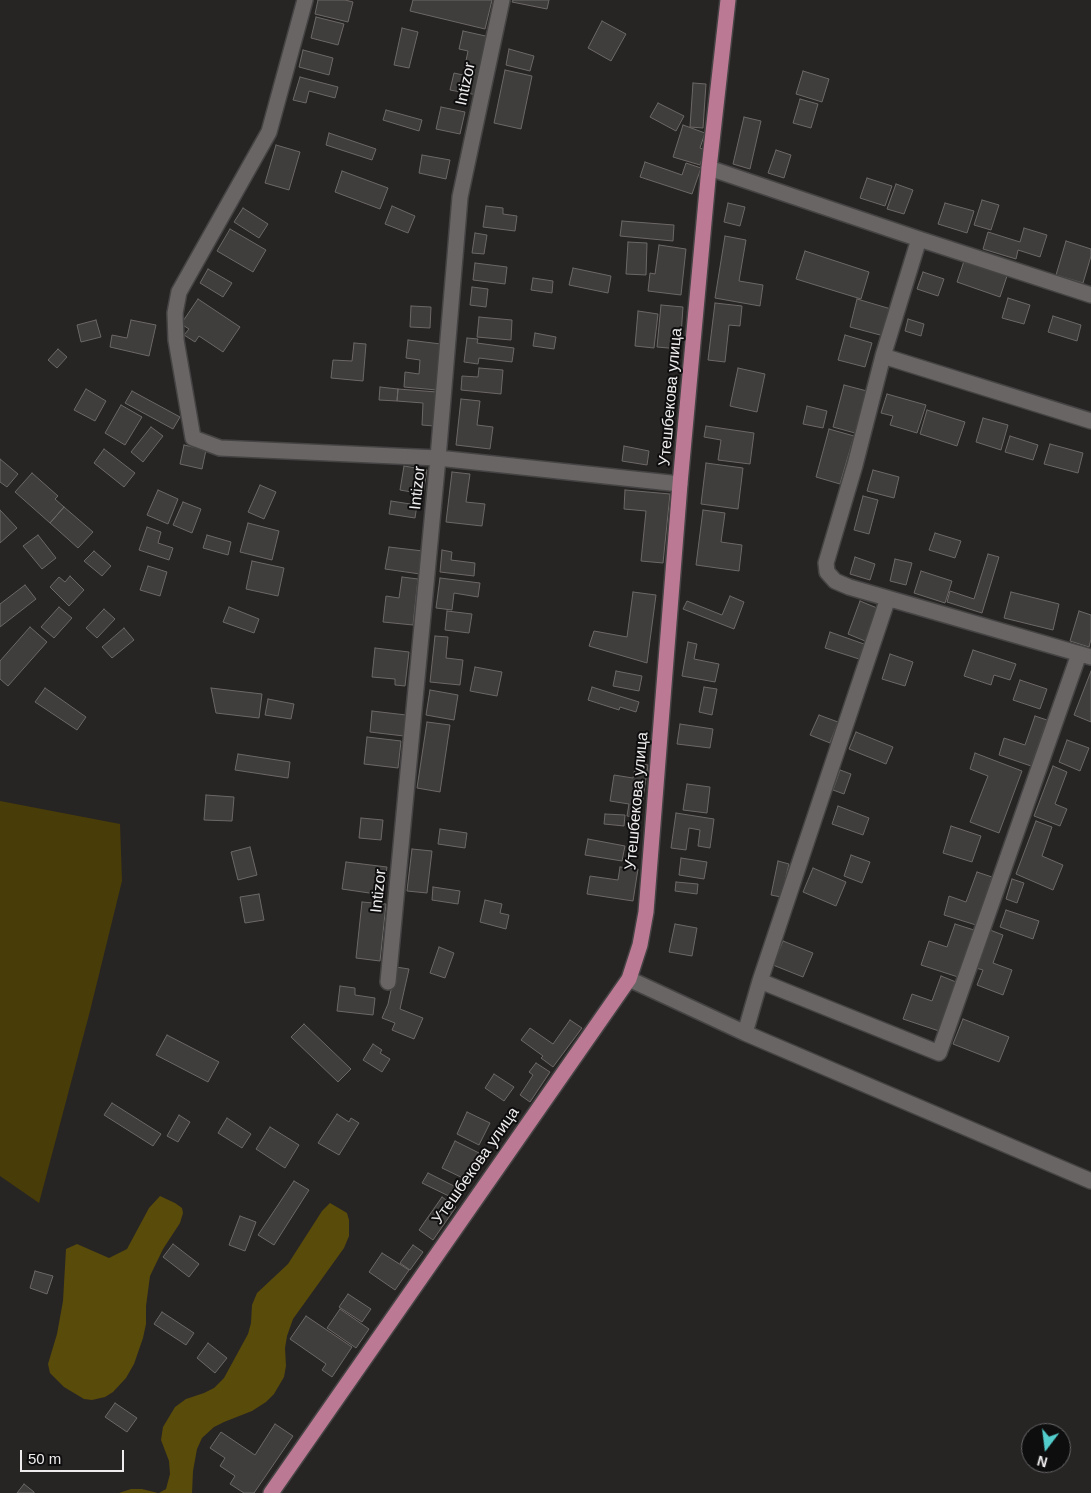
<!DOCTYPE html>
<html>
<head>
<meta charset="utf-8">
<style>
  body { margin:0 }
  #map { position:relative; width:1091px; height:1493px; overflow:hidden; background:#272424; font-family:Arial,sans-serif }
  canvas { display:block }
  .north { position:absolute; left:1021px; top:1423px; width:50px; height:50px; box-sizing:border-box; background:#0f0e0e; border:1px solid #686767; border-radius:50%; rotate:195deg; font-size:14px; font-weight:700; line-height:20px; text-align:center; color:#eeecec }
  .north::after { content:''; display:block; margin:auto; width:18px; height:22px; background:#52cdcc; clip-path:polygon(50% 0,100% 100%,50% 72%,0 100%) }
  .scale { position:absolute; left:20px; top:1450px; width:104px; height:22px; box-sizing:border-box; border:2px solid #eeecec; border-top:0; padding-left:6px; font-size:15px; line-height:18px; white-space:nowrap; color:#eeecec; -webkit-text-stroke:4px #0f0e0e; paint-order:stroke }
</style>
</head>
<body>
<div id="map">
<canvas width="1091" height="1493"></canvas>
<div class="north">N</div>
<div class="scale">50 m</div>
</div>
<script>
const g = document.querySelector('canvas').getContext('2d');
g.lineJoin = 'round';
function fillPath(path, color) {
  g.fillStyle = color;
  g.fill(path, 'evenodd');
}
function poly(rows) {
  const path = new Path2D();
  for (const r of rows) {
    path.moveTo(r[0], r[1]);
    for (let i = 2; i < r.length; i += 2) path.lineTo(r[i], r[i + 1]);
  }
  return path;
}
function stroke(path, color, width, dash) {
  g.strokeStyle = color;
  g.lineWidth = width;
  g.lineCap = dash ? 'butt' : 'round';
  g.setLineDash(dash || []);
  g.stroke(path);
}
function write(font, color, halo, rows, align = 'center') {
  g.font = font + ' Arial,sans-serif';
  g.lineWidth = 4;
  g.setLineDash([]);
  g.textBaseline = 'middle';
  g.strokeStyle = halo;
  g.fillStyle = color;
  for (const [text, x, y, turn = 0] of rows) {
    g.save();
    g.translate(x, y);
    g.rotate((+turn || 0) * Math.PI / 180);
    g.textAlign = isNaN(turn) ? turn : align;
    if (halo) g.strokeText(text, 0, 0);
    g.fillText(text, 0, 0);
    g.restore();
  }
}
fillPath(poly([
  [0,801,120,824,122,881,90,1011,39,1203,0,1176]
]), '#483c08');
fillPath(poly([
  [160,1196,175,1203,182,1208,183,1213,180,1223,163,1249,150,1276,146,1306,146,1324,143,1338,134,1364,126,1378,113,1392,105,1397,92,1400,84,1399,64,1387,50,1373,48,1364,57,1334,63,1301,66,1249,77,1244,109,1258,127,1249,149,1208],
  [330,1203,347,1213,349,1220,349,1236,344,1248,293,1319,287,1336,285,1348,286,1366,284,1377,274,1394,266,1402,252,1411,224,1422,214,1427,202,1438,197,1449,193,1471,192,1493,159,1493,166,1489,170,1474,169,1461,161,1440,163,1427,175,1407,186,1399,204,1393,214,1388,224,1378,248,1334,251,1323,252,1305,257,1293,288,1264,322,1211],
  [131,1489,142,1489,158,1493,119,1493]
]), '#594b0a');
const building = poly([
  [318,0,345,0,353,2,348,22,315,14,318,0],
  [413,0,492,0,485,29,410,11,413,0],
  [513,0,549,0,547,9,512,2,513,0],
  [316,17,344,24,338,45,311,38,316,17],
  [602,21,626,34,611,61,588,48,602,21],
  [402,28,418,32,409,68,394,65,402,28],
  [463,31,490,37,477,95,450,90,454,73,463,75,468,51,459,49,463,31],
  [509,49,534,56,530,71,506,65,509,49],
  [303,50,333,58,329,75,299,67,303,50],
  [505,70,532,76,521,129,494,123,505,70],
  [803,71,829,79,822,102,796,94,803,71],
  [300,77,338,87,335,98,309,91,306,103,293,100,300,77],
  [693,83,706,84,703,128,690,127,693,83],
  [800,99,818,104,811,128,793,123,800,99],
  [658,103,684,116,676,131,650,117,658,103],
  [441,107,465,112,460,134,436,129,441,107],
  [386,110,422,120,419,131,383,120,386,110],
  [744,117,761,121,750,169,733,164,744,117],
  [683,125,705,133,700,148,705,150,700,165,673,157,683,125],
  [329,133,376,149,372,160,326,145,329,133],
  [276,145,300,152,289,190,265,183,276,145],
  [776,150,791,155,784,178,768,173,776,150],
  [422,155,450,160,446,179,419,173,422,155],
  [645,162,682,175,686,163,701,168,692,194,640,177,645,162],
  [342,171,388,188,380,209,335,192,342,171],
  [867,178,892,186,885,206,860,198,867,178],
  [896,184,913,190,904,214,887,209,896,184],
  [982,200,999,205,991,230,974,225,982,200],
  [728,203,745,207,740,226,724,222,728,203],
  [945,203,974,211,967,233,938,224,945,203],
  [392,206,415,216,408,233,385,224,392,206],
  [486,206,503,208,503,214,517,216,515,231,483,227,486,206],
  [243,208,268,224,259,238,234,222,243,208],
  [622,221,674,225,673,241,620,236,622,221],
  [1024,228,1047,235,1040,257,1018,250,1016,259,983,249,988,232,1020,242,1024,228],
  [230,229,266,250,253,272,217,251,230,229],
  [475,233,487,235,484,254,472,253,475,233],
  [725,236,746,240,739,281,763,285,760,306,715,298,725,236],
  [1066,241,1091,249,1091,256,1083,283,1056,275,1066,241],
  [628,242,647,243,646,275,626,274,628,242],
  [659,245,686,249,681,295,648,291,650,273,655,274,659,245],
  [805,251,869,272,861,299,796,279,805,251],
  [964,261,1007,276,1000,297,957,282,964,261],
  [475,263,507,267,505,284,473,280,475,263],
  [573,268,611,276,608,293,569,285,573,268],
  [208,269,232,283,223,297,200,283,208,269],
  [923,272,944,279,938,296,917,289,923,272],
  [533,278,553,281,552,293,531,290,533,278],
  [472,287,488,289,486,307,470,305,472,287],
  [1008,298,1030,305,1024,324,1002,318,1008,298],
  [198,299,240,327,223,352,199,336,195,342,184,335,189,329,181,324,198,299],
  [857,299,891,309,884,336,850,327,857,299],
  [715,303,742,306,740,326,729,325,725,362,708,360,715,303],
  [661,305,683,307,680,349,657,347,661,305],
  [411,306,431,307,430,328,410,327,411,306],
  [638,311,658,314,654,348,635,346,638,311],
  [1053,316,1081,325,1077,341,1048,332,1053,316],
  [479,317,512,320,511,340,477,337,479,317],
  [908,319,924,324,921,336,905,331,908,319],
  [96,320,101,337,81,342,77,325,96,320],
  [131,320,156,325,149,356,110,347,112,335,127,338,131,320],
  [535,333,556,337,554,349,533,346,535,333],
  [845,335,872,343,865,367,838,360,845,335],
  [467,338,478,339,477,343,514,348,512,362,479,358,478,364,464,362,467,338],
  [408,340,441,344,437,390,404,387,405,372,419,374,420,360,406,358,408,340],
  [354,343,366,344,363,381,331,378,333,360,352,361,354,343],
  [58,349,67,357,57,368,48,360,58,349],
  [479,368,503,370,501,394,461,390,462,376,478,377,479,368],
  [738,368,765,374,757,412,730,406,738,368],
  [844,385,867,391,855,433,833,427,844,385],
  [380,387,398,389,397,401,379,400,380,387],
  [86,389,106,401,95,421,74,410,86,389],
  [398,389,437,392,434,426,422,425,423,403,397,401,398,389],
  [132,391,180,417,173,429,125,403,132,391],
  [887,394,926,405,917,433,890,425,893,416,881,413,887,394],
  [461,399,480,401,477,425,493,427,490,449,456,445,461,399],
  [121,405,142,417,125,445,105,433,121,405],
  [807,406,827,411,823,428,803,424,807,406],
  [927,410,965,422,957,446,920,434,927,410],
  [983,418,1008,425,1001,450,976,442,983,418],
  [706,426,754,433,750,464,718,460,721,440,704,437,706,426],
  [151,427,163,436,143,462,131,452,151,427],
  [829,429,854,436,840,484,816,477,829,429],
  [1010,436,1038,445,1033,460,1005,452,1010,436],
  [1050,444,1083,453,1078,473,1044,464,1050,444],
  [184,445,206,450,202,469,180,464,184,445],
  [624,446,649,451,647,465,622,461,624,446],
  [104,449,135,473,124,487,94,463,104,449],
  [0,459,18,474,7,487,0,482,0,459],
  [706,463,743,468,738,509,701,504,706,463],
  [404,466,427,470,423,494,400,490,404,466],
  [873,470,899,477,894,498,867,491,873,470],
  [452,472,470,474,466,502,485,504,482,526,446,522,452,472],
  [32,473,58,496,55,499,64,507,50,523,15,492,32,473],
  [260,485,276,492,264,519,248,512,260,485],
  [158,490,178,499,168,524,147,515,158,490],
  [625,490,670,494,663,563,641,561,646,511,624,509,625,490],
  [863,496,878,500,869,534,854,530,863,496],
  [391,501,417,505,415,518,389,514,391,501],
  [183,502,201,509,192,533,173,525,183,502],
  [64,507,93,532,78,548,50,523,64,507],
  [0,510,17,528,0,543,0,510],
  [703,510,725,513,721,542,742,545,739,571,696,565,703,510],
  [248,523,279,531,272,560,240,552,248,523],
  [147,527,161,532,158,543,173,548,169,560,139,550,147,527],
  [935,533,961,541,955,558,929,550,935,533],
  [38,535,56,558,42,569,23,546,38,535],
  [207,535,231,542,228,555,203,548,207,535],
  [389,547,423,551,420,574,385,569,389,547],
  [442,550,452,552,451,560,475,563,474,576,440,572,442,550],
  [94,551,111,566,102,576,84,561,94,551],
  [988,554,999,557,982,613,947,602,950,591,974,599,988,554],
  [855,557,875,564,870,580,850,574,855,557],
  [895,559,912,563,906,585,890,581,895,559],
  [252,561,284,568,278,596,246,589,252,561],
  [148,566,167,572,160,596,140,590,148,566],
  [921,571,952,581,945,603,914,593,921,571],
  [70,576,84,590,69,606,50,587,59,577,65,582,70,576],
  [402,577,418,579,413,625,383,622,386,596,399,598,402,577],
  [440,578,480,583,478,597,454,593,452,610,436,608,440,578],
  [25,585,36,599,0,627,0,604,25,585],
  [633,592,656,595,647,663,589,646,594,631,627,637,633,592],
  [1011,592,1059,604,1053,630,1004,618,1011,592],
  [730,596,744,602,734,629,683,609,687,601,722,615,730,596],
  [860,601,877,608,865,641,848,634,860,601],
  [59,607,72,618,54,638,41,627,59,607],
  [229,607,259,619,254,633,223,622,229,607],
  [104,609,115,619,97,638,86,628,104,609],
  [447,611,472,614,469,633,445,630,447,611],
  [1079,611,1091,615,1091,639,1089,647,1070,641,1079,611],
  [30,627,47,642,8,686,0,679,0,661,30,627],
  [124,628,134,640,112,658,102,647,124,628],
  [830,632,864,644,859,659,825,648,830,632],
  [435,636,448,637,446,658,463,660,460,685,430,682,435,636],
  [688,642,697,644,694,659,719,664,715,682,682,676,688,642],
  [375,648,409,652,405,686,395,685,395,679,372,677,375,648],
  [973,650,1016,664,1010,680,994,675,991,685,964,676,973,650],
  [890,654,913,662,905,686,882,679,890,654],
  [475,667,502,672,497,696,470,691,475,667],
  [616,671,642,676,639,691,613,686,616,671],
  [1091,671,1091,722,1074,715,1091,671],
  [1020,680,1047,689,1040,709,1013,700,1020,680],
  [592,687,639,702,636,712,620,707,619,710,588,700,592,687],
  [704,687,717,689,712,715,699,712,704,687],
  [45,688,86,717,77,730,35,702,45,688],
  [211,688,262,694,259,718,216,713,211,688],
  [430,690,458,695,454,720,426,715,430,690],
  [268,699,294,704,291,719,265,715,268,699],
  [372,711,406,715,404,736,370,732,372,711],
  [819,715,838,722,830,743,810,735,819,715],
  [1035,716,1047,720,1031,766,999,755,1004,738,1025,745,1035,716],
  [427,722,450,725,440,792,417,788,427,722],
  [680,724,713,729,710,748,677,744,680,724],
  [856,732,893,747,886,764,849,749,856,732],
  [367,737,401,741,398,768,364,764,367,737],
  [1067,740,1089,748,1080,771,1059,762,1067,740],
  [975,753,1022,771,999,833,970,822,988,776,970,769,975,753],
  [238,754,290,762,288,778,235,770,238,754],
  [636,763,648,765,640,818,627,816,629,804,610,801,614,775,633,778,636,763],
  [1053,766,1067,772,1055,804,1067,809,1060,826,1034,816,1053,766],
  [840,770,851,774,844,794,833,790,840,770],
  [687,784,710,787,707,813,683,810,687,784],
  [206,795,234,797,232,821,204,820,206,795],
  [838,806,869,818,863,835,832,824,838,806],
  [676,813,714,819,710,848,698,846,700,830,689,828,686,850,671,848,676,813],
  [605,814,625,815,624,826,604,824,605,814],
  [361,818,383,820,381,840,359,838,361,818],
  [1036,821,1052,827,1042,856,1063,865,1053,890,1016,874,1036,821],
  [951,826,981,836,972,862,943,853,951,826],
  [440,829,467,833,465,848,438,844,440,829],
  [588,839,625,846,622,861,585,855,588,839],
  [250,847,257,875,238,880,231,852,250,847],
  [412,849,432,851,427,893,407,891,412,849],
  [851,855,870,862,862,883,844,876,851,855],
  [681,858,707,862,704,879,679,875,681,858],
  [778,861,789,864,781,897,771,895,778,861],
  [346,862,387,867,383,895,342,889,346,862],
  [620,867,638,869,633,901,587,894,590,876,618,880,620,867],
  [813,868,846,882,836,906,803,892,813,868],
  [977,872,992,877,976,925,944,915,949,896,966,902,977,872],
  [1012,879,1024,883,1017,903,1006,899,1012,879],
  [676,882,698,884,697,894,675,891,676,882],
  [433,887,460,891,458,904,432,900,433,887],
  [259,894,264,920,245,923,240,897,259,894],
  [485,900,502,904,500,913,509,915,506,929,480,922,485,900],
  [362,902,386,904,380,961,356,958,362,902],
  [1006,910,1039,921,1033,939,1000,927,1006,910],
  [675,924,697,928,692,956,669,952,675,924],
  [955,924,974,930,958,977,921,965,929,941,947,947,955,924],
  [990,930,1003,935,993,963,1012,970,1003,995,977,985,983,970,976,968,990,930],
  [783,941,813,953,803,977,773,965,783,941],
  [439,947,454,953,445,978,430,973,439,947],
  [396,967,409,969,400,1009,423,1018,414,1039,392,1030,395,1023,382,1018,388,1004,396,967],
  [941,976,956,982,939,1031,903,1019,912,994,932,1001,941,976],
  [340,986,355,988,355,995,375,998,373,1015,337,1011,340,986],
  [963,1019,1009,1037,999,1062,953,1044,963,1019],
  [570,1020,582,1028,553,1067,541,1058,543,1056,521,1040,530,1028,553,1044,570,1020],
  [304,1024,351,1069,338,1082,291,1037,304,1024],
  [167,1035,219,1062,208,1082,156,1055,167,1035],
  [373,1044,382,1050,380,1053,390,1059,382,1072,363,1060,373,1044],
  [536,1063,550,1072,530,1102,520,1095,533,1075,529,1072,536,1063],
  [494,1074,514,1087,504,1101,485,1088,494,1074],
  [112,1103,161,1134,153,1146,104,1115,112,1103],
  [467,1112,490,1123,479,1145,457,1134,467,1112],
  [337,1114,349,1122,351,1118,359,1123,339,1155,318,1143,337,1114],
  [179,1115,190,1122,178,1142,167,1136,179,1115],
  [227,1118,251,1134,242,1148,218,1133,227,1118],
  [270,1127,299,1145,285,1168,256,1149,270,1127],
  [455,1141,481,1154,469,1181,442,1168,455,1141],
  [428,1173,460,1189,455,1199,422,1183,428,1173],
  [294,1181,309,1190,274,1245,258,1235,294,1181],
  [442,1197,456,1207,433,1240,419,1230,442,1197],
  [240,1216,256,1222,245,1251,229,1245,240,1216],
  [173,1244,199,1264,189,1277,163,1257,173,1244],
  [413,1245,423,1252,410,1270,400,1263,413,1245],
  [382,1253,409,1270,395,1290,369,1272,382,1253],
  [35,1271,53,1276,47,1294,30,1288,35,1271],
  [348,1294,371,1309,362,1322,339,1307,348,1294],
  [340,1309,369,1329,356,1348,327,1328,340,1309],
  [162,1312,194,1333,186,1345,154,1324,162,1312],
  [306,1316,352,1347,332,1377,322,1370,326,1364,290,1339,306,1316],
  [208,1343,227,1358,215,1373,197,1358,208,1343],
  [115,1403,137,1418,127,1432,105,1417,115,1403],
  [275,1424,293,1436,254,1493,244,1493,230,1484,235,1476,220,1466,225,1458,210,1448,221,1432,255,1455,275,1424],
  [24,1484,34,1492,34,1493,17,1493,24,1484]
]);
fillPath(building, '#403e3c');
stroke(building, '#6b6866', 1);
const minor = poly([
  [305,0,269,132,179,292,175,313,176,340,193,438,220,448,438,458,680,484],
  [709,168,919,239,1091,295],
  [919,239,883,356,855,465,826,563,827,572,835,581,849,587,1091,657],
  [883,356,1091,421],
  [629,979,745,1033,1091,1181],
  [760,981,939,1053,1079,654],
  [388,982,438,458,460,197,502,0],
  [745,1033,760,981,888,598]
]);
const major = poly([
  [271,1493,629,979,640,945,646,912,680,484,709,168,728,0]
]);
stroke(minor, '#454343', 18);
stroke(major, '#454343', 18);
stroke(minor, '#696565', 15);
stroke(major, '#bc7993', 15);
write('16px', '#eeecec', '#0f0e0e', [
  ["Intizor",466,84,-78],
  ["Утешбекова улица",671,397,-85],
  ["Intizor",418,488,-84],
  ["Утешбекова улица",637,801,-85],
  ["Intizor",379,891,-84],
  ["Утешбекова улица",476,1166,-55]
]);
</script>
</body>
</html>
